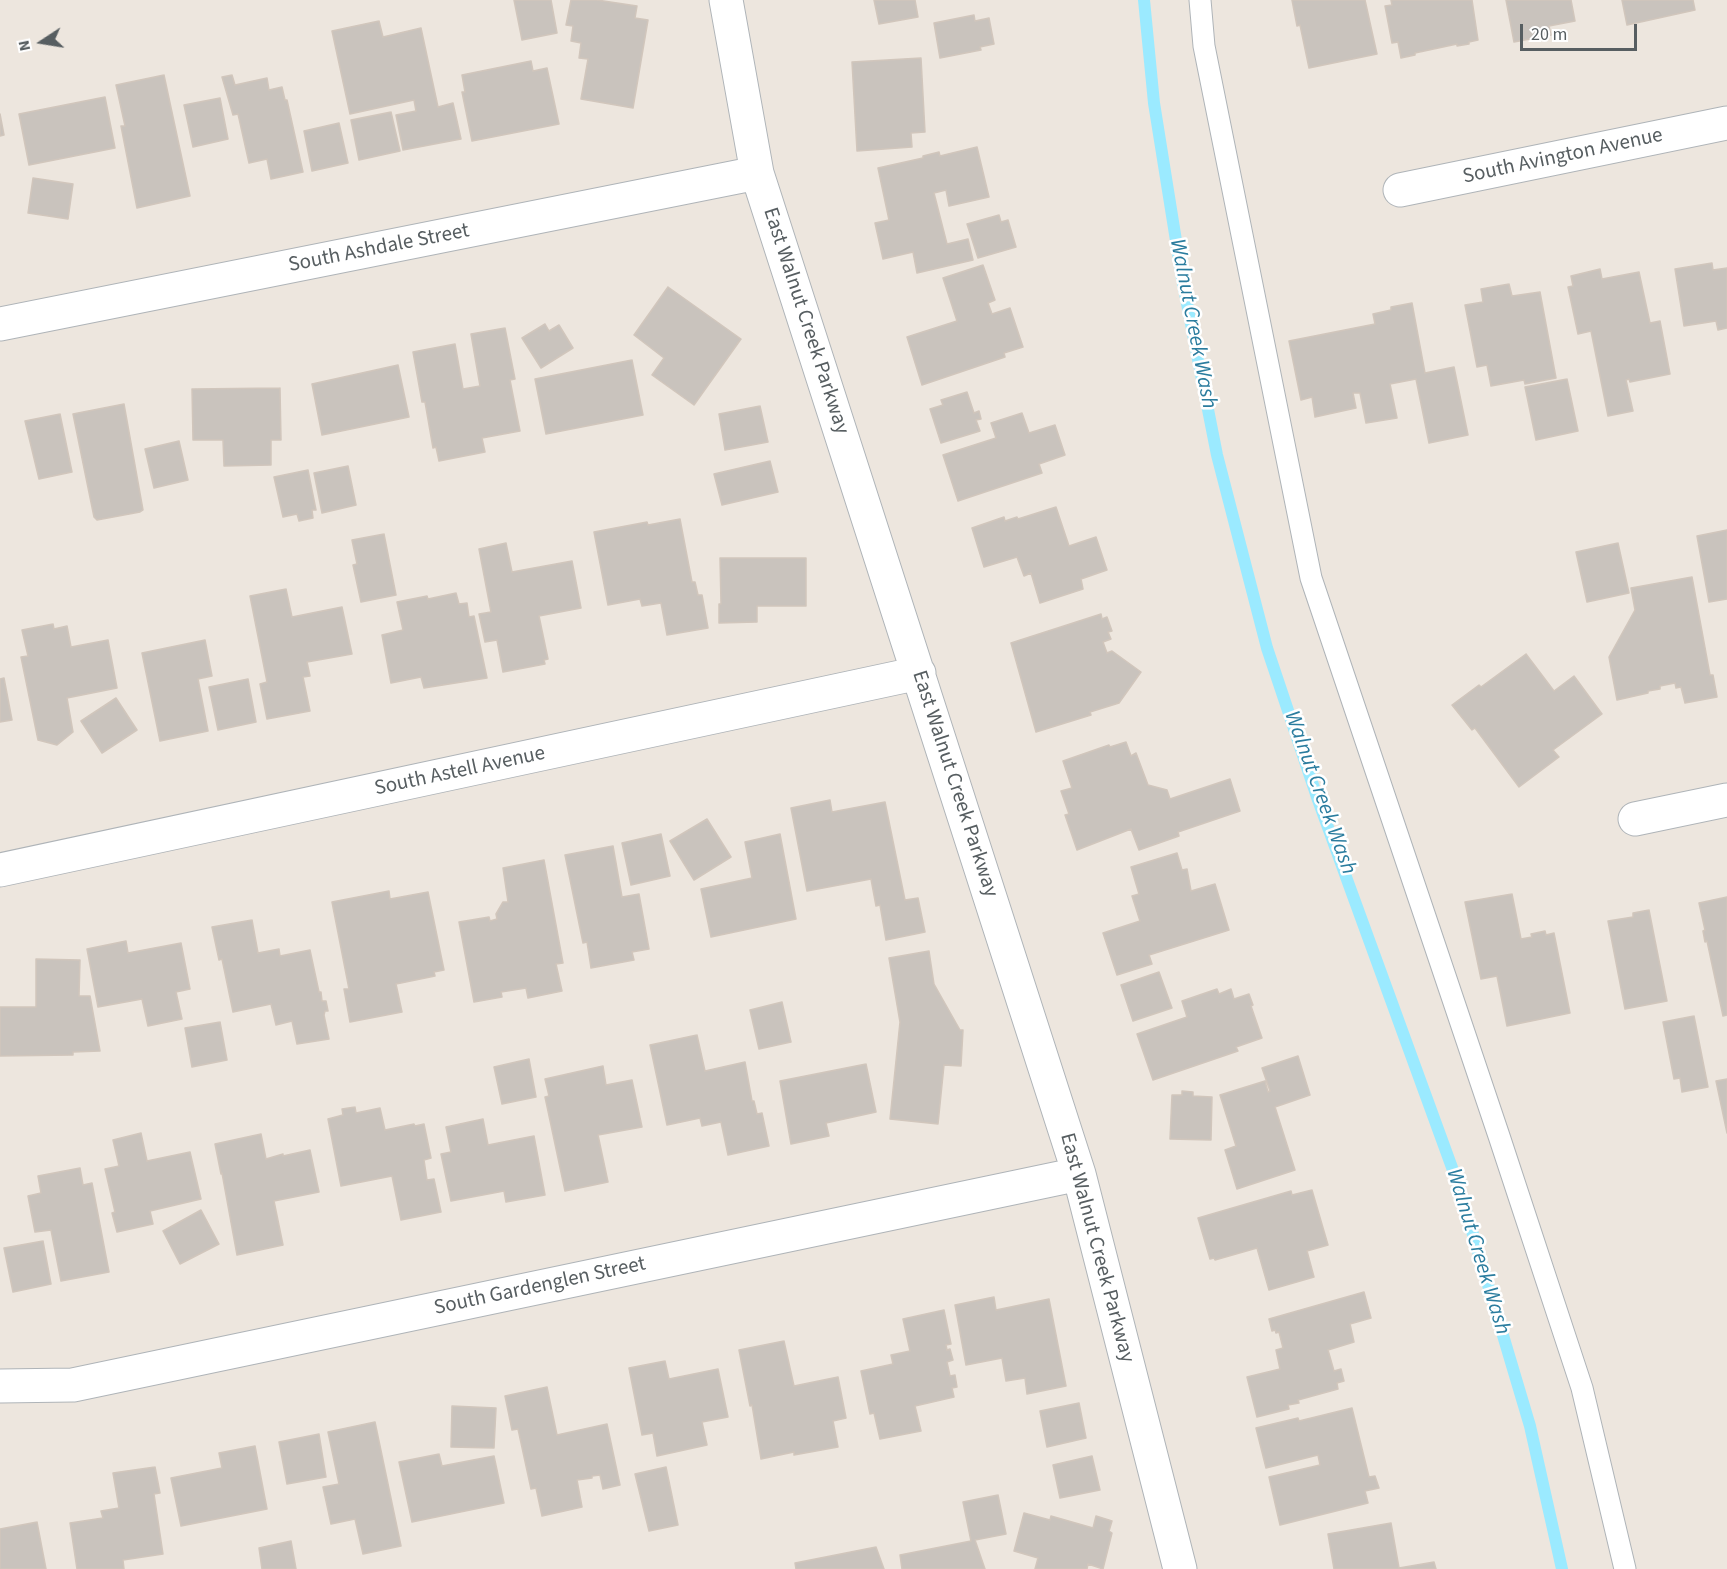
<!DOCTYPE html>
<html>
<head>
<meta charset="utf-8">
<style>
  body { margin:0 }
  #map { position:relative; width:1727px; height:1569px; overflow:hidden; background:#ede6de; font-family:"Source Sans 3",sans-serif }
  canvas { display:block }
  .north { position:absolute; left:12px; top:12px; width:60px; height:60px; -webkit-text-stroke:4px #fff; paint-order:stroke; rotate:258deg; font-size:16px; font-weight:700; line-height:24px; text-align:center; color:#575e61 }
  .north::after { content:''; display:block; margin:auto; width:21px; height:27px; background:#575e61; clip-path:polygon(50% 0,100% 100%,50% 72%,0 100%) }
  .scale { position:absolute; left:1520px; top:24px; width:117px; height:27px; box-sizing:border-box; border:3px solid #575e61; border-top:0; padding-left:8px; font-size:18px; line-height:21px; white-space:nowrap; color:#575e61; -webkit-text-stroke:4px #fff; paint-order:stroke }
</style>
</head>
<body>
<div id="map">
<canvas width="1727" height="1569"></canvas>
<div class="north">N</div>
<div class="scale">20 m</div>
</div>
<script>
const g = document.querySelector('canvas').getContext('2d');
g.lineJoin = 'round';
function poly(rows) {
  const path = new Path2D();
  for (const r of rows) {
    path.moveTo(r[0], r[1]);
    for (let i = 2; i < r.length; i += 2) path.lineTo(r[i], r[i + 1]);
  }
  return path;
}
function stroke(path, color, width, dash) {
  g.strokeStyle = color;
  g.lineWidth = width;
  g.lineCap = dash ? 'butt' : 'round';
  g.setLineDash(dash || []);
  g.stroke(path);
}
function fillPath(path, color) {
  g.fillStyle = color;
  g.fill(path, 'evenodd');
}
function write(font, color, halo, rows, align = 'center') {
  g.font = font + ' "Source Sans 3",sans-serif';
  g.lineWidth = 5;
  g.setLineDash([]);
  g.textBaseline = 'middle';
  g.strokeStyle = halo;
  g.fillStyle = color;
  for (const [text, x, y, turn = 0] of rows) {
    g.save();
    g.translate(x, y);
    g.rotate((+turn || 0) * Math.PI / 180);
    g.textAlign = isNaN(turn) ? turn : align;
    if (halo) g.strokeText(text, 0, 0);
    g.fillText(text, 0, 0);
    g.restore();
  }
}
stroke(poly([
  [1144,0,1154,103,1182,278,1217,455,1267,648,1318,800,1458,1184,1530,1426,1562,1569]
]), '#9beaff', 12);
const building = poly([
  [514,0,551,0,557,33,522,40,514,0],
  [571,0,597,0,637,6,635,18,648,20,633,108,581,99,588,59,579,58,581,43,571,41,573,26,566,25,571,0],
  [874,0,915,0,918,17,879,24,874,0],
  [1292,0,1365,0,1377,54,1309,68,1300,25,1297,26,1292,0],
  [1391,0,1472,0,1478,40,1469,42,1469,44,1457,46,1457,44,1415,53,1415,55,1401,58,1398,42,1392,43,1385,6,1392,5,1391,0],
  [1506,0,1571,0,1575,21,1549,26,1551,35,1514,42,1506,0],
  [1622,0,1693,0,1695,10,1627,25,1622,0],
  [974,15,975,21,989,18,994,44,980,47,981,50,940,58,934,23,974,15],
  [379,21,383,37,421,28,438,107,453,103,461,139,403,150,396,115,416,111,414,100,350,114,332,31,379,21],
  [921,58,925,132,911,133,912,147,857,151,852,62,921,58],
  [531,61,533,71,547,68,559,124,472,141,462,92,465,92,462,75,531,61],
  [164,75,190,196,137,208,121,126,125,126,116,85,164,75],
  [232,75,235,85,267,78,269,90,282,87,285,100,287,100,303,172,271,179,267,159,249,163,238,114,233,115,222,77,232,75],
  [105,97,115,148,29,165,19,114,105,97],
  [220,98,228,139,193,147,184,105,220,98],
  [391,112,400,151,359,160,351,120,391,112],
  [0,114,4,135,0,136,0,114],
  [339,123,348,163,312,171,304,131,339,123],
  [977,147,989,197,949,206,946,190,934,193,947,244,968,239,973,260,917,273,913,252,883,259,875,223,889,220,878,168,923,158,923,156,939,152,940,156,977,147],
  [33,178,73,184,68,219,28,213,33,178],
  [999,215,1001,222,1008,220,1016,247,978,258,967,224,999,215],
  [1712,263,1713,270,1727,268,1727,328,1718,330,1716,321,1684,326,1675,269,1712,263],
  [983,265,995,300,988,303,992,314,1010,308,1023,347,1004,353,1005,357,922,385,907,337,957,321,943,278,983,265],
  [1600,269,1602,279,1639,272,1650,323,1660,321,1670,374,1630,382,1629,379,1626,380,1633,411,1608,416,1591,331,1578,334,1568,287,1573,286,1571,276,1600,269],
  [1509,284,1512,296,1540,292,1556,378,1525,384,1524,380,1491,386,1487,365,1477,367,1465,305,1483,302,1481,289,1509,284],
  [668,287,741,339,694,405,652,375,664,358,634,335,668,287],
  [1412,303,1425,373,1454,367,1468,435,1429,443,1416,379,1390,384,1397,418,1366,423,1360,393,1353,393,1356,408,1315,417,1312,397,1301,400,1289,341,1375,324,1373,314,1391,310,1391,307,1412,303],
  [545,324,549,331,559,325,573,348,541,368,522,338,545,324],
  [505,328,515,379,510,380,520,431,482,438,485,452,439,461,436,447,433,448,425,402,422,402,413,352,455,344,463,389,480,386,471,334,505,328],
  [632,360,643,415,546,434,535,379,632,360],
  [398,365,409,417,322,435,312,384,398,365],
  [1567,379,1578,431,1536,440,1525,387,1567,379],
  [280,388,281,440,271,440,271,465,224,466,223,440,193,440,192,389,280,388],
  [967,392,974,413,979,411,981,419,976,420,980,431,941,443,930,409,943,405,941,400,967,392],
  [124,404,143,510,140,512,97,520,94,517,73,414,124,404],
  [760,406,768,442,725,450,719,414,760,406],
  [1022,413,1029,433,1055,425,1065,455,1039,464,1042,473,958,501,943,455,996,438,991,423,1022,413],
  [60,414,72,472,39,479,25,421,60,414],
  [179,441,188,480,154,488,145,449,179,441],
  [770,461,778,492,722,505,714,474,770,461],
  [348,466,356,505,322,513,314,473,348,466],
  [308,470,316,510,312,510,313,518,299,521,297,514,283,517,274,477,308,470],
  [1056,507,1069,546,1096,537,1107,570,1081,579,1083,589,1040,603,1031,573,1024,576,1017,557,984,567,972,528,1004,517,1005,521,1017,517,1018,519,1056,507],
  [680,519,692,582,695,582,698,595,702,595,708,628,667,635,661,603,642,606,640,599,608,605,594,532,647,522,648,525,680,519],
  [1727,530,1727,599,1709,602,1697,536,1727,530],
  [384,534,396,595,361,602,353,565,357,564,352,540,384,534],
  [506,543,512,572,572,561,581,608,539,616,548,659,544,660,545,664,503,672,497,640,485,642,479,614,491,612,479,549,506,543],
  [1618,543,1629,593,1587,602,1576,552,1618,543],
  [720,558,806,558,806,606,757,606,757,622,719,623,719,604,721,604,720,558],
  [1692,577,1710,675,1713,675,1717,697,1685,703,1681,687,1676,688,1675,683,1660,686,1660,689,1648,691,1648,693,1617,700,1609,657,1635,610,1631,588,1692,577],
  [286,589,292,617,342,607,352,654,307,662,310,676,303,677,310,711,267,719,260,684,267,682,250,596,286,589],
  [456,593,459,604,467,603,469,617,474,616,487,678,424,688,421,677,391,683,382,635,403,630,397,602,427,596,428,599,456,593],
  [1101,614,1102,619,1107,617,1112,631,1108,632,1111,639,1103,642,1107,653,1112,651,1141,672,1119,703,1090,712,1091,715,1036,732,1011,643,1101,614],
  [53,624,54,629,67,626,71,647,108,640,117,688,67,698,73,732,57,745,38,740,21,657,28,656,22,630,53,624],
  [205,640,212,676,198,679,208,731,160,741,142,653,205,640],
  [1526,654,1554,691,1574,676,1602,714,1553,750,1559,757,1519,787,1475,728,1472,730,1452,705,1479,685,1481,687,1526,654],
  [4,678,12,720,0,722,0,679,4,678],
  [248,679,256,722,218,730,209,687,248,679],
  [116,698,137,730,102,753,81,721,116,698],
  [1126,742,1131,756,1136,753,1148,785,1167,790,1170,799,1230,779,1240,811,1178,832,1179,836,1139,850,1131,829,1077,850,1065,815,1069,814,1061,791,1072,788,1063,761,1109,745,1110,747,1126,742],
  [830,800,832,812,885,802,905,900,918,898,925,932,886,940,880,905,876,906,871,879,807,891,791,808,830,800],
  [707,819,731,857,694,880,670,841,707,819],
  [661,834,670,876,631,885,622,843,661,834],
  [780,834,796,919,711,937,701,889,752,878,745,842,780,834],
  [613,846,622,897,639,894,649,949,632,952,634,960,591,968,587,942,583,943,565,855,613,846],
  [1177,853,1182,870,1187,869,1191,891,1215,884,1229,930,1149,955,1152,964,1117,975,1103,933,1140,921,1132,896,1139,894,1131,867,1177,853],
  [544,860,563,963,556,964,562,991,528,998,526,988,501,992,502,997,474,1002,459,922,489,917,490,921,497,919,496,914,503,902,508,902,503,868,544,860],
  [389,891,390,899,428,892,444,970,434,972,435,976,396,984,402,1012,350,1022,344,989,349,989,332,902,389,891],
  [1512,894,1521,939,1532,937,1531,934,1545,931,1546,935,1554,933,1570,1013,1507,1026,1497,976,1481,979,1465,902,1512,894],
  [1727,897,1727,1015,1723,1016,1707,941,1705,942,1703,931,1705,930,1699,903,1727,897],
  [1649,910,1667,1001,1625,1009,1608,921,1633,917,1633,913,1649,910],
  [252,920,258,953,279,949,280,956,310,950,319,992,321,992,322,1001,326,1001,328,1011,325,1011,324,1015,329,1039,297,1044,292,1021,276,1025,271,1004,233,1012,222,959,219,960,212,927,252,920],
  [126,941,128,953,181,943,190,989,176,992,182,1019,148,1026,142,999,98,1007,87,949,126,941],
  [929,951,934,984,960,1030,963,1030,961,1066,944,1065,938,1124,890,1119,900,1022,889,958,929,951],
  [36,959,80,960,79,996,90,996,100,1051,73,1052,73,1055,0,1056,0,1007,36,1007,36,959],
  [1159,972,1172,1008,1133,1021,1121,985,1159,972],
  [1217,989,1219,994,1231,989,1234,999,1249,994,1253,1005,1251,1006,1262,1038,1236,1047,1238,1051,1153,1080,1137,1034,1187,1017,1182,1001,1217,989],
  [782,1002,791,1042,759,1049,750,1010,782,1002],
  [1694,1016,1708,1087,1682,1092,1680,1078,1674,1079,1663,1022,1694,1016],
  [220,1022,227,1060,192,1067,185,1028,220,1022],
  [697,1035,705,1071,745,1062,752,1101,754,1101,757,1114,762,1113,769,1146,728,1155,721,1122,702,1126,700,1118,667,1125,650,1045,697,1035],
  [1298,1056,1310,1095,1275,1107,1295,1170,1237,1189,1225,1150,1236,1146,1220,1095,1265,1081,1268,1092,1270,1091,1262,1068,1298,1056],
  [529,1059,536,1097,502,1104,494,1067,529,1059],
  [866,1064,876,1112,826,1123,829,1136,791,1144,780,1081,866,1064],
  [603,1066,606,1085,632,1080,642,1127,598,1135,608,1182,565,1191,545,1097,549,1096,545,1079,603,1066],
  [1727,1079,1727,1133,1716,1081,1727,1079],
  [1182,1091,1193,1092,1193,1096,1212,1097,1211,1140,1170,1139,1172,1095,1182,1095,1182,1091],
  [355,1107,356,1113,380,1108,385,1130,414,1124,415,1126,424,1124,431,1158,424,1160,427,1180,434,1179,441,1212,401,1220,392,1176,341,1186,328,1119,343,1115,342,1109,355,1107],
  [483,1119,488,1145,534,1136,545,1195,506,1202,504,1191,451,1201,441,1154,451,1152,446,1127,483,1119],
  [141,1133,147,1161,190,1152,201,1199,150,1211,153,1224,117,1232,112,1213,115,1212,105,1169,119,1166,113,1140,141,1133],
  [261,1134,266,1159,283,1154,283,1156,310,1150,319,1192,274,1201,283,1245,237,1255,222,1173,221,1174,215,1144,261,1134],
  [80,1168,83,1185,92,1183,109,1272,61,1281,51,1230,35,1232,28,1196,41,1193,38,1176,80,1168],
  [1312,1190,1328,1245,1307,1251,1314,1277,1269,1290,1257,1248,1215,1260,1214,1258,1210,1259,1198,1218,1291,1191,1292,1195,1312,1190],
  [201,1210,219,1244,180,1264,163,1231,201,1210],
  [43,1241,51,1284,13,1292,4,1248,43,1241],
  [1364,1292,1371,1318,1350,1324,1354,1342,1328,1350,1334,1371,1341,1369,1344,1381,1337,1383,1338,1389,1298,1400,1299,1403,1288,1405,1289,1409,1257,1417,1247,1377,1280,1369,1276,1350,1283,1348,1279,1332,1276,1333,1275,1330,1272,1331,1269,1319,1364,1292],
  [994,1297,996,1310,1049,1299,1066,1386,1027,1394,1025,1378,1006,1381,1002,1358,966,1365,955,1305,994,1297],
  [944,1310,951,1344,946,1345,947,1350,950,1349,953,1360,947,1362,950,1376,955,1375,957,1387,952,1388,954,1397,915,1406,921,1431,880,1439,874,1413,870,1414,861,1371,893,1364,891,1355,910,1351,903,1319,944,1310],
  [784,1341,794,1386,838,1377,846,1418,833,1421,838,1447,794,1455,794,1452,761,1459,752,1405,750,1406,739,1350,784,1341],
  [665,1361,669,1379,718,1369,728,1417,702,1422,707,1445,657,1456,653,1433,642,1435,629,1368,665,1361],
  [547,1387,557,1435,607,1424,620,1485,603,1489,600,1475,592,1476,592,1478,577,1480,582,1507,542,1516,536,1488,531,1489,518,1429,512,1430,505,1396,547,1387],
  [1079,1403,1086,1438,1047,1447,1040,1411,1079,1403],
  [452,1406,496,1408,494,1448,451,1447,452,1406],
  [1352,1408,1369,1477,1375,1476,1379,1488,1365,1491,1368,1503,1280,1525,1269,1477,1320,1465,1318,1455,1266,1468,1256,1428,1298,1418,1299,1421,1352,1408],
  [375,1422,401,1546,363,1554,355,1519,331,1524,323,1487,339,1484,328,1432,375,1422],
  [319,1434,326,1477,287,1484,279,1442,319,1434],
  [255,1446,267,1509,181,1526,171,1478,222,1468,219,1453,255,1446],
  [439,1454,442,1466,494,1456,504,1503,412,1522,399,1462,439,1454],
  [1092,1456,1100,1490,1060,1498,1053,1465,1092,1456],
  [155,1467,160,1493,154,1494,163,1554,123,1560,124,1569,77,1569,70,1523,103,1518,101,1511,119,1508,113,1473,155,1467],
  [666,1467,678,1525,649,1531,635,1474,666,1467],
  [998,1495,1006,1534,975,1540,985,1569,902,1569,900,1555,971,1541,963,1502,998,1495],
  [1024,1513,1050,1520,1051,1516,1093,1528,1096,1516,1112,1521,1109,1531,1112,1533,1103,1569,1088,1564,1087,1569,1035,1569,1038,1558,1014,1551,1024,1513],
  [37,1522,46,1569,0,1569,0,1529,37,1522],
  [1391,1523,1399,1568,1434,1562,1436,1569,1334,1569,1328,1534,1391,1523],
  [291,1541,296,1569,262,1569,259,1548,291,1541],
  [876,1547,884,1569,796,1569,795,1563,876,1547]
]);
fillPath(building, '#c9c3bd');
stroke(building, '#d1c6bc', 1.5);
const lane = poly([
  [1200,0,1204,46,1311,578,1499,1136,1582,1388,1625,1569]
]);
const street = poly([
  [726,0,757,173,1079,1174,1180,1569],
  [1400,190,1727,123],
  [0,324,757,173],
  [1635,819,1727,800],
  [0,870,919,673],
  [0,1386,73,1385,1079,1174]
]);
stroke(lane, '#afb4b8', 23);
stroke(street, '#afb4b8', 35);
stroke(lane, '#fff', 21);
stroke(street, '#fff', 33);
write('21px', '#575e61', '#fff', [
  ["South Avington Avenue",1563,157,-12],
  ["South Ashdale Street",379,249,-11],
  ["East Walnut Creek Parkway",805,321,72],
  ["South Astell Avenue",460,772,-12],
  ["East Walnut Creek Parkway",954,784,72],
  ["East Walnut Creek Parkway",1096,1248,75],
  ["South Gardenglen Street",540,1287,-12]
]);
write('italic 22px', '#2a7c9e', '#fff', [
  ["Walnut Creek Wash",1192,324,79],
  ["Walnut Creek Wash",1319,793,70],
  ["Walnut Creek Wash",1477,1252,73]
]);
</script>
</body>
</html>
